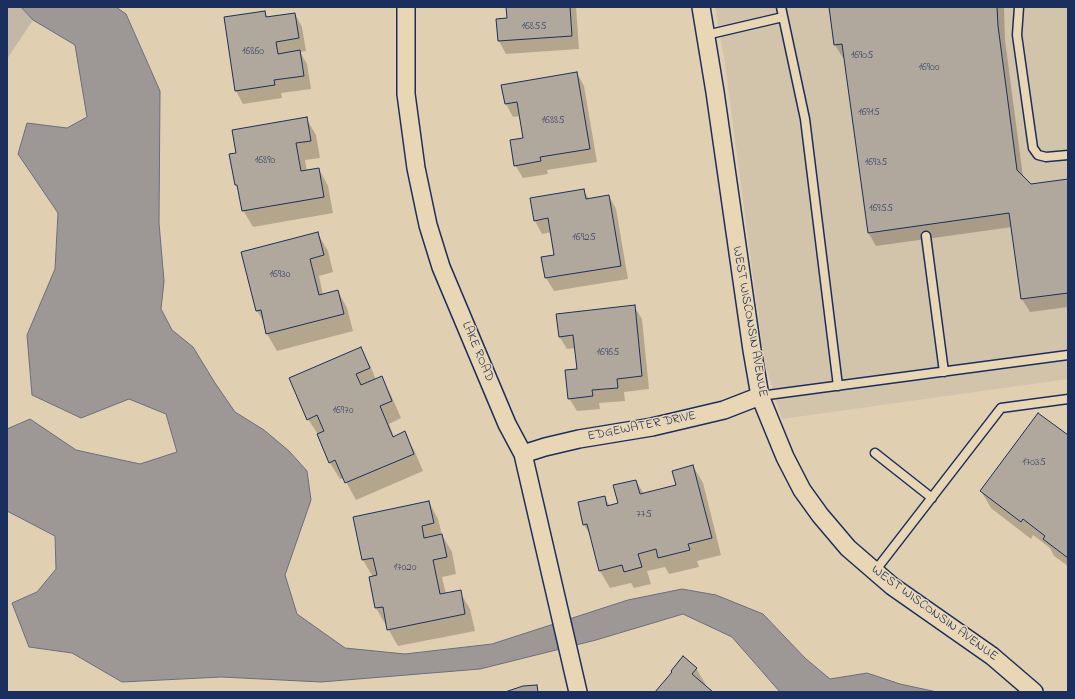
<!DOCTYPE html>
<html>
<head>
<meta charset="utf-8">
<style>
  body { margin:0 }
  #map { position:relative; width:1075px; height:699px; overflow:hidden; background:#e1cfb1; font-family:"Indie Flower",sans-serif }
  canvas { display:block }
  .frame { position:absolute; inset:0; border:8px solid #1b2f5e; pointer-events:none }
</style>
</head>
<body>
<div id="map">
<canvas width="1075" height="699"></canvas>
<div class="frame"></div>
</div>
<script>
const g = document.querySelector('canvas').getContext('2d');
g.lineJoin = 'round';
function fillPath(path, color) {
  g.fillStyle = color;
  g.fill(path, 'evenodd');
}
function poly(rows) {
  const path = new Path2D();
  for (const r of rows) {
    path.moveTo(r[0], r[1]);
    for (let i = 2; i < r.length; i += 2) path.lineTo(r[i], r[i + 1]);
  }
  return path;
}
function stroke(path, color, width, dash) {
  g.strokeStyle = color;
  g.lineWidth = width;
  g.lineCap = dash ? 'butt' : 'round';
  g.setLineDash(dash || []);
  g.stroke(path);
}
function write(font, color, halo, rows, align = 'center') {
  g.font = font + ' "Indie Flower",sans-serif';
  g.lineWidth = 3;
  g.setLineDash([]);
  g.textBaseline = 'middle';
  g.strokeStyle = halo;
  g.fillStyle = color;
  for (const [text, x, y, turn = 0] of rows) {
    g.save();
    g.translate(x, y);
    g.rotate((+turn || 0) * Math.PI / 180);
    g.textAlign = isNaN(turn) ? turn : align;
    if (halo) g.strokeText(text, 0, 0);
    g.fillText(text, 0, 0);
    g.restore();
  }
}
fillPath(poly([
  [715,7,1068,7,1068,379,782,419,764,360,725,64]
]), '#d2c3ab');
fillPath(poly([
  [7,7,21,7,33,20,7,59]
]), '#c3b8a5');
const water = poly([
  [21,7,116,7,126,14,160,91,159,223,164,281,161,309,172,330,193,347,215,383,235,412,264,430,289,451,307,471,311,500,285,575,297,614,345,648,405,654,492,644,628,600,682,589,716,595,763,614,805,658,830,679,867,673,900,684,937,692,780,692,732,637,683,614,596,640,480,669,321,682,221,677,122,682,72,653,29,647,12,603,37,592,56,569,55,536,7,511,7,429,30,419,76,450,140,464,177,452,166,414,129,399,81,418,32,395,27,335,55,269,58,213,18,154,27,123,67,128,87,117,75,45,33,20,21,7]
]);
fillPath(water, '#9d9895');
stroke(water, '#696e7f', 1);
fillPath(poly([
  [507,7,576,7,579,49,506,54,499,41,497,20,508,19],
  [830,7,1004,7,1005,40,1023,177,1031,185,1068,180,1068,307,1030,312,1022,299,1012,227,876,246,868,232,845,58,843,58,835,45],
  [265,12,268,18,295,14,302,27,306,51,300,52,307,64,311,89,281,93,282,98,243,104,236,91,225,18],
  [577,73,584,86,597,162,547,170,548,174,523,178,515,165,524,139,520,116,513,117,506,104,503,86],
  [306,118,316,135,320,158,305,160,307,171,319,169,328,186,333,213,253,227,243,210,240,192,236,185,237,154],
  [583,190,589,199,609,196,616,209,628,279,554,291,546,278,543,258,555,256,552,232,542,234,535,221],
  [318,234,328,251,333,272,319,276,323,295,338,291,347,308,353,331,277,351,267,334,265,324,257,311,243,253],
  [634,306,642,319,649,389,624,392,625,401,599,403,600,409,577,411,569,398,578,370,576,348,567,349,559,336],
  [360,349,370,365,376,380,381,378,391,395,401,418,389,424,394,437,404,433,414,450,423,471,356,500,344,478,340,479,330,463,319,436,308,419,291,378],
  [1068,436,1068,566,1054,556,1050,548,1033,535,1031,539,991,508,981,491],
  [693,466,703,483,721,555,697,561,699,567,669,574,665,567,647,571,651,584,634,588,631,583,610,588,600,571,591,536,584,525,579,503,604,497,610,506,619,504,636,481,644,494,677,486],
  [429,502,438,519,442,535,452,552,456,574,442,577,446,594,460,592,470,609,475,631,398,646,376,608,370,578,373,577,363,560],
  [696,668,706,685,705,686,711,692,656,692]
]), '#0003');
const building = poly([
  [506,7,570,7,572,36,498,41,496,19,507,18,506,7],
  [829,7,997,7,998,26,1017,170,1031,184,1068,179,1068,293,1021,299,1009,213,868,233,842,44,834,45,829,7],
  [265,11,266,17,295,13,299,38,276,42,278,54,300,50,304,76,274,80,275,85,235,91,224,17,265,11],
  [577,72,590,149,540,157,541,161,514,166,510,140,523,138,517,102,505,104,501,85,577,72],
  [307,117,311,141,296,143,301,171,319,168,324,197,242,211,237,185,235,185,229,154,236,153,232,130,307,117],
  [584,189,586,199,609,195,621,266,545,278,541,257,554,255,548,218,534,221,530,198,584,189],
  [318,232,324,255,310,259,319,295,338,290,344,314,266,334,261,310,256,311,241,252,318,232],
  [635,305,642,376,617,379,618,388,592,390,593,396,568,399,565,370,577,369,573,335,559,337,556,314,635,305],
  [361,347,370,368,356,374,361,385,382,376,392,401,380,406,393,437,405,431,414,454,345,483,335,460,329,463,317,434,324,431,317,415,307,420,289,378,361,347],
  [1038,413,1068,435,1068,558,1043,539,1045,536,1023,519,1021,522,980,491,1038,413],
  [693,465,712,538,688,544,690,550,658,558,656,549,638,554,642,567,624,572,622,565,599,571,587,524,583,525,578,502,605,496,607,506,618,503,613,485,636,480,640,494,676,485,672,471,693,465],
  [429,501,434,523,422,526,424,538,442,534,447,557,433,560,440,594,461,590,465,614,387,630,383,607,375,608,369,577,377,575,373,558,362,560,353,517,429,501],
  [683,656,697,668,692,674,713,692,655,692,672,672,671,671,683,656],
  [537,685,538,692,505,692,523,686,537,685]
]);
fillPath(building, '#b0a89c');
stroke(building, '#1b2f5e', 1);
const service = poly([
  [781,7,805,119,838,386],
  [1019,7,1017,35,1033,148,1038,155,1046,157,1068,155],
  [706,35,783,17],
  [926,236,944,372],
  [760,396,1068,355],
  [875,453,932,498],
  [875,571,1001,408,1068,399]
]);
const minor = poly([
  [406,7,406,94,416,168,428,225,441,267,507,424,523,454,578,692],
  [701,7,715,92,752,350,760,396,785,457,802,490,820,515,848,548,892,586,992,656,1034,692],
  [523,454,545,447,579,439,652,427,724,410,760,396]
]);
stroke(service, '#1b2f5e', 11);
stroke(minor, '#1b2f5e', 20);
stroke(service, '#e9d6b4', 8);
stroke(minor, '#e9d6b4', 17);
write('11px', '#404d6e', null, [
  ["16855",534,27],
  ["16860",253,52],
  ["16905",862,56],
  ["16900",929,68],
  ["16915",869,113],
  ["16885",553,121],
  ["16890",265,161],
  ["16935",876,163],
  ["16955",881,209],
  ["16925",584,238],
  ["16930",280,275],
  ["16965",608,353],
  ["16970",343,411],
  ["17035",1034,463],
  ["775",644,515],
  ["17020",405,568]
]);
write('13px', '#1b2f5e', '#e9d6b4', [
  ["WEST WISCONSIN AVENUE",749,322,80],
  ["LAKE ROAD",477,352,67],
  ["EDGEWATER DRIVE",642,427,-11],
  ["WEST WISCONSIN AVENUE",934,614,36]
]);
</script>
</body>
</html>
